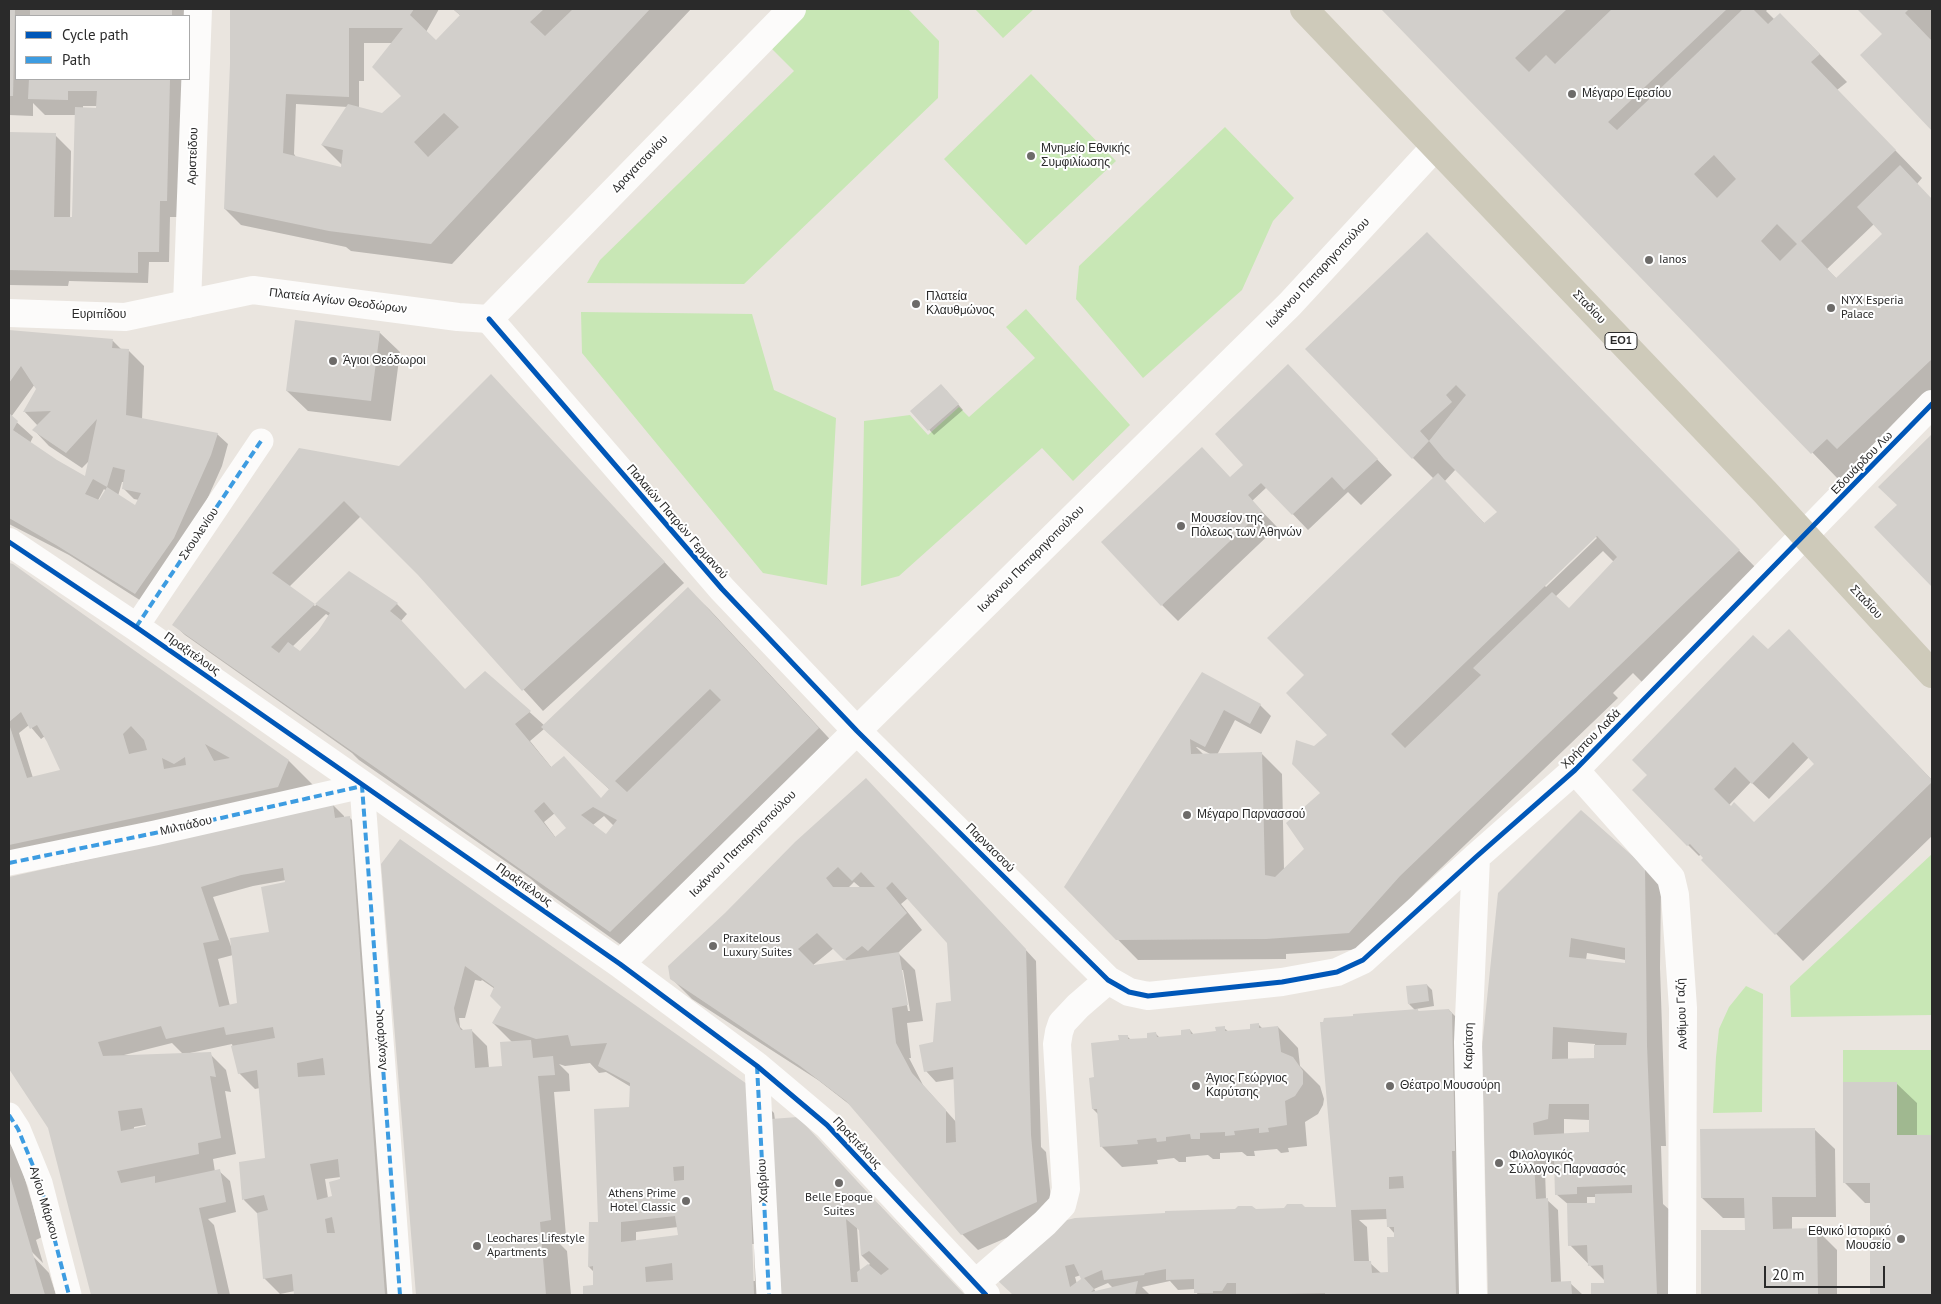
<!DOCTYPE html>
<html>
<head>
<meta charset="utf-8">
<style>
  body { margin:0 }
  #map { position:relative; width:1941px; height:1304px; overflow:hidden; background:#eae5df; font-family:"PT Sans",sans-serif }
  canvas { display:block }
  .frame { position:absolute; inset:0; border:10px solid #2a2a2a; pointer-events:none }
  .legend { position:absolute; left:15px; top:15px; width:175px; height:65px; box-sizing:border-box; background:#fff; border:1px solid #aaa; margin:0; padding:6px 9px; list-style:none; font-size:15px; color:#2a2a2a }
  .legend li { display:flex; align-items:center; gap:10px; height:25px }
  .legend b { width:25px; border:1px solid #aaa }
  .scale { position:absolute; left:1764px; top:1266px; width:121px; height:22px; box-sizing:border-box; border:2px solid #2a2a2a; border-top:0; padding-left:6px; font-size:15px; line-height:18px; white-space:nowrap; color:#2a2a2a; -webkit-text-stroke:4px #fff; paint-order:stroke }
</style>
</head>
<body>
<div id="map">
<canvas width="1941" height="1304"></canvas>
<div class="frame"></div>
<ul class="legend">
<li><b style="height:6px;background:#0057b8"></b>Cycle path</li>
<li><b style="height:6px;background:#3d9ce1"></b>Path</li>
</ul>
<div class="scale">20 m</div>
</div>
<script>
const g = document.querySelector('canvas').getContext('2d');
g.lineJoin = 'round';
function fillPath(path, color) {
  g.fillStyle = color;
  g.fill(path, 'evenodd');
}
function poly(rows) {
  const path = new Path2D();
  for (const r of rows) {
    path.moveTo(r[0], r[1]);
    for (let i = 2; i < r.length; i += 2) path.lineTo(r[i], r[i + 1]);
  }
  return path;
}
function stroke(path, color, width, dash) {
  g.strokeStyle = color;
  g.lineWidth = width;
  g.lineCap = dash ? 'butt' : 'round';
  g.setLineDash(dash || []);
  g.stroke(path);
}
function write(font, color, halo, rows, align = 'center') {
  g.font = font + ' "PT Sans",sans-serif';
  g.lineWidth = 4;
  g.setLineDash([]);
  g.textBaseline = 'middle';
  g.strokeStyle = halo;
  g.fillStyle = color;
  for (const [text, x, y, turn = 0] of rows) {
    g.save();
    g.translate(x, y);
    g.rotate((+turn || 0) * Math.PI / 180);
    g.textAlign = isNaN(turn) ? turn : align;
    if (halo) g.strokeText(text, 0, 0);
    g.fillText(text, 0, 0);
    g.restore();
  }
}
fillPath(poly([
  [804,9,908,9,939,41,938,98,744,284,587,283,600,260,794,71,768,45],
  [975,9,1034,9,1003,38],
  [1031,74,1116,161,1026,245,944,159],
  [1225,127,1294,198,1273,221,1242,290,1143,378,1076,299,1079,266],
  [1026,309,1130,425,1073,481,1042,448,899,576,861,586,864,421,910,415,928,435,959,407,969,417,1035,358,1006,327],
  [581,312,752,314,774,390,836,418,827,585,763,573,582,353],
  [1932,854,1932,1015,1791,1017,1790,986],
  [1746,986,1763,994,1762,1112,1713,1113,1716,1057,1719,1029,1729,1007],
  [1843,1050,1932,1050,1932,1135,1897,1135,1897,1082,1843,1082]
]), '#c8e7b5');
fillPath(poly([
  [9,9,192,9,189,16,16,16,16,79,186,79,182,217,170,217,169,262,149,262,148,283,69,281,68,286,9,285,9,134,55,135,71,151,70,219,73,219,76,115,45,115,33,103,33,116,9,115],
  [83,106,98,106,98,109,83,109],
  [231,9,439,9,426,32,436,41,461,16,453,9,691,9,452,264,351,251,346,247,241,225,225,209,231,65],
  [364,43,393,43,403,96,383,115,359,109,359,81,364,81],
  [296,104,348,107,322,145,342,165,341,168,297,158,294,154],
  [1383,9,1768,9,1766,11,1775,20,1808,42,1847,82,1837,90,1922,178,1917,184,1932,200,1932,413,1840,481],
  [1874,224,1884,234,1837,279,1827,269],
  [1859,9,1932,9,1932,129,1862,55,1884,35],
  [1427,233,1759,571,1643,683,1633,673,1613,693,1618,698,1416,892,1365,949,1286,954,1286,959,1138,960,1066,887,1202,674,1260,705,1271,716,1261,734,1235,720,1217,755,1261,753,1282,774,1284,870,1306,849,1321,793,1314,748,1328,735,1305,675,1434,479,1413,458],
  [1456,469,1498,512,1485,524,1444,482],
  [1595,536,1597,538,1546,587,1544,585],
  [1603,551,1614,562,1598,637,1555,597],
  [1196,747,1197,747,1212,755,1204,755],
  [9,331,113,341,122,350,128,350,144,366,142,420,217,434,228,444,222,466,185,549,146,604,69,555,9,524],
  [35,384,38,389,24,411,38,426,34,430,49,446,82,468,90,460,86,478,56,461,30,443,33,437,11,417],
  [122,482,124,482,123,488,134,499,139,500,136,507,118,496],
  [104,489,106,491,98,505,96,504],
  [379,332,400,352,391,421,308,411,287,391],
  [1304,382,1392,475,1361,505,1348,492,1308,530,1267,487,1252,501,1277,527,1178,621,1162,605,1230,478,1243,466],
  [946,390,963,410,934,435,912,411],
  [506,392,684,583,543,711,419,574,361,516,289,587,315,606,349,573,397,604,407,614,400,622,465,691,485,672,545,726,688,589,709,609,839,749,631,952,541,888,531,879,359,760,352,753,185,635,174,625,238,535,399,468],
  [326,614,329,616,319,632,301,652,292,647],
  [544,729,610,790,602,799,552,768,530,741],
  [555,813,568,828,556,838,544,822],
  [604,816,614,826,606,835,593,825],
  [1932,436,1932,585,1876,527,1898,505,1880,487],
  [9,564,289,761,344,816,344,818,350,818,361,829,399,1295,296,1295,295,1291,280,1294,264,1278,258,1214,244,1200,240,1163,267,1159,260,1088,255,1089,239,1073,232,1044,190,1053,210,1054,226,1070,231,1092,225,1091,236,1154,213,1159,215,1172,219,1171,230,1181,236,1212,208,1219,214,1225,230,1295,92,1295,49,1127,9,1068,9,878,260,822,9,864],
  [29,725,41,739,45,736,62,771,33,778,19,733],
  [286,880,272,933,232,949,213,897,253,886],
  [233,955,238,1004,230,1006,218,959],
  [172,1043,184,1055,124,1055],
  [150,1124,151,1127,134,1130,134,1127],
  [341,1177,342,1180,333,1197,328,1198,325,1179],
  [1768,651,1872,718,1932,780,1932,836,1803,961,1703,860,1705,858,1701,854,1699,856,1633,790],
  [1809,757,1816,764,1754,824,1729,805,1751,782,1769,799],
  [795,843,1002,924,1036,961,1041,1147,1046,1152,1053,1218,978,1250,962,1234,854,1108,818,1080,692,999,671,978,725,915],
  [854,882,861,888,848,888],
  [908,898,948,943,952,1003,934,1043,926,1071,936,1082,955,1079,957,1123,923,1085,909,1058,911,1058,907,1023,923,1021,915,970,898,953,922,930,901,904],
  [834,948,847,961,812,966],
  [901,970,903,970,910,1011,908,1011],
  [382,865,746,1085,774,1113,775,1120,879,1205,964,1295,782,1295,777,1201,764,1295,584,1295,584,1287,595,1286,594,1272,589,1267,630,1109,631,1087,606,1072,599,1073,590,1063,565,1066,559,1064,569,1074,570,1091,554,1092,566,1236,553,1237,567,1251,571,1295,418,1295],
  [475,980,481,981,482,980,495,989,503,1007,493,1023,512,1042,503,1067,489,1068,487,1046,471,1030,464,1031,460,1027,459,1018,465,1018],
  [678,1227,681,1236,636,1241,636,1232],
  [857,1227,860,1231,862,1256,870,1264,860,1272],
  [751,1244,754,1244,755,1281,752,1281],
  [1644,868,1661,885,1660,968,1666,1146,1661,1146,1663,1204,1673,1213,1676,1295,1489,1295,1485,1124,1499,894],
  [1587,953,1626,960,1626,964,1586,960],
  [1568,1042,1595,1044,1596,1060,1568,1060],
  [1564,1119,1590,1120,1592,1134,1564,1135],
  [1545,1171,1555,1171,1556,1194,1569,1205,1570,1245,1605,1281,1605,1284,1592,1295,1583,1295,1570,1283,1561,1283,1558,1210,1546,1199],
  [1587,1197,1596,1197,1596,1204,1587,1204],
  [1427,985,1432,990,1434,1006,1416,1009,1420,1012,1449,1010,1468,1029,1466,1295,1198,1295,1195,1289,1178,1290,1170,1281,1142,1287,1150,1295,1014,1295,998,1279,1256,1210,1305,1208,1337,1210,1415,1010,1409,1004],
  [1388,1219,1388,1226,1395,1234,1389,1275,1382,1274,1369,1262,1367,1227,1359,1220],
  [1081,1275,1083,1280,1077,1284,1075,1277],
  [1108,1283,1113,1288,1096,1292,1094,1289],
  [1258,1024,1263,1029,1278,1027,1298,1048,1300,1066,1320,1086,1324,1099,1323,1105,1318,1114,1305,1122,1307,1146,1288,1148,1289,1152,1281,1153,1277,1149,1254,1151,1255,1156,1247,1156,1242,1152,1220,1153,1220,1159,1213,1159,1208,1155,1186,1157,1186,1162,1179,1162,1174,1158,1157,1160,1158,1164,1122,1167,1102,1147,1099,1115,1093,1109,1096,1078,1120,1041,1127,1036,1131,1040,1148,1039,1156,1034,1160,1038,1183,1036,1190,1030,1194,1035,1217,1032,1224,1028,1229,1032,1251,1030],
  [1896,1083,1917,1103,1917,1136,1932,1136,1932,1295,1872,1295,1871,1203,1865,1203,1845,1183],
  [1814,1129,1835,1149,1836,1217,1792,1217,1792,1230,1816,1229,1837,1250,1837,1295,1703,1295,1702,1231,1746,1231,1746,1218,1723,1218,1702,1198],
  [9,1142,19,1159,42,1237,36,1240,43,1263,30,1250,29,1252,49,1273,56,1295,9,1295]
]), '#0003');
fillPath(poly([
  [9,9,15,9,13,96,9,96],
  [30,9,172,9,172,16,30,16],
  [230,9,414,9,410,15,436,40,460,15,453,9,544,9,530,22,545,36,573,9,650,9,431,244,329,231,224,209,230,64],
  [349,28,403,28,372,67,401,96,382,113,348,104,321,145,343,150,341,167,283,153,286,94,349,97],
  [444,113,459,127,428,157,414,142],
  [1381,9,1567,9,1515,58,1529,72,1546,55,1555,64,1612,9,1727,9,1608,122,1617,130,1743,9,1753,9,1768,24,1780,13,1820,54,1811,62,1896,150,1801,241,1836,278,1882,234,1857,207,1900,165,1932,199,1932,359,1837,449,1827,439,1811,454],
  [1714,155,1736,179,1717,198,1694,174],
  [1777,224,1797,244,1780,261,1761,241],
  [1857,9,1909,9,1905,13,1932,41,1932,131,1860,55,1882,34],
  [29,79,170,79,167,201,160,201,159,252,138,252,138,273,9,270,9,132,56,133,54,217,72,217,75,107,96,108,97,91,68,91,68,100,28,99],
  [1427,232,1740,550,1400,876,1349,933,1266,939,1116,940,1064,887,1202,672,1261,704,1250,724,1224,710,1205,747,1190,739,1191,754,1262,752,1265,875,1275,877,1304,849,1286,823,1320,793,1292,764,1296,740,1314,746,1327,735,1286,693,1304,675,1267,638,1438,473,1484,523,1497,512,1444,459,1429,441,1412,459,1305,349],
  [1456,385,1466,395,1429,441,1420,431,1452,402,1446,395],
  [1597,536,1617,557,1569,608,1552,592,1473,668,1481,675,1405,748,1391,734],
  [295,320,380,331,371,401,286,391],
  [9,330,113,339,112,348,129,349,126,415,218,433,211,455,174,538,135,594,56,545,9,518,9,413,18,421,13,430,57,460,85,476,97,419,66,453,32,430,51,411,23,412,36,389,21,366,9,383],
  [113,467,125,470,122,489,141,493,135,505,107,487,99,500,85,494,93,479,107,487],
  [1288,364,1378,459,1344,490,1332,477,1292,515,1261,483,1248,495,1262,511,1161,606,1101,542,1202,447,1230,477,1243,465,1215,434],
  [491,374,665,562,522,691,418,575,344,501,272,573,315,604,271,647,279,653,288,642,300,651,318,631,330,613,315,604,349,571,398,603,390,611,401,620,465,689,485,671,531,711,515,724,551,767,564,756,601,798,609,789,541,727,688,587,819,728,610,932,172,625,299,448,399,466],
  [710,689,721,700,627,792,615,781],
  [544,802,566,828,555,837,534,811],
  [593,807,617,820,606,834,581,815],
  [941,384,959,404,928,431,910,411],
  [1932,434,1932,587,1874,527,1897,505,1878,487],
  [9,563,13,564,42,585,289,760,278,787,9,845,9,724,27,778,60,770,47,742,37,725,30,729,21,712,9,722],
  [131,726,144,740,147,750,129,754,123,734],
  [205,744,230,758,214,761],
  [185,757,186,765,164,769,162,758,174,764],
  [1789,629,1932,780,1932,782,1775,935,1701,860,1703,858,1690,844,1687,846,1632,790,1647,775,1632,760,1753,635,1768,649],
  [1793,742,1814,764,1754,822,1734,802,1731,806,1714,789,1735,767,1752,784],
  [866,778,1026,949,1031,1135,1037,1202,961,1235,846,1101,800,1066,670,979,668,966,725,913,795,842],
  [838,867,852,881,861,872,875,887,833,887,826,878],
  [892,882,947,943,951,1001,936,1003,933,1042,919,1045,924,1072,953,1067,956,1142,946,1143,946,1110,912,1073,896,1043,892,1008,908,1005,899,952,814,965,798,949,817,933,844,960,862,946,868,951,907,913,886,888],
  [333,804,335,818,350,816,385,1295,294,1295,292,1274,263,1279,257,1213,268,1210,264,1195,242,1200,239,1162,265,1158,257,1070,238,1074,231,1046,275,1038,273,1027,226,1035,224,1027,166,1039,161,1026,98,1042,103,1056,211,1052,216,1077,210,1076,221,1138,198,1143,199,1154,117,1171,121,1183,155,1176,155,1183,220,1169,226,1202,199,1208,218,1295,91,1295,48,1128,9,1069,9,877],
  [283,868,285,882,261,887,269,932,230,938,237,1003,219,1007,203,943,219,940,201,887,241,875],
  [323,1058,325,1075,298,1077,297,1063],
  [142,1108,146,1126,121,1131,118,1111],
  [338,1159,340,1179,329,1182,332,1196,317,1200,310,1164],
  [332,1217,335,1233,327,1233,325,1219],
  [1581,810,1645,867,1647,1046,1657,1295,1591,1295,1591,1283,1604,1283,1603,1265,1588,1266,1587,1245,1568,1246,1567,1203,1595,1203,1595,1194,1632,1193,1632,1185,1577,1187,1577,1194,1555,1195,1554,1160,1534,1161,1536,1199,1548,1198,1551,1282,1571,1281,1572,1295,1488,1295,1482,1047,1498,893],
  [1571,938,1625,948,1625,963,1569,957],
  [1553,1027,1627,1033,1626,1045,1594,1045,1594,1058,1552,1059],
  [1549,1104,1589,1104,1589,1132,1534,1135,1533,1123,1548,1119],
  [400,839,747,1084,754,1295,583,1295,583,1286,593,1285,593,1266,588,1267,589,1222,598,1222,594,1109,629,1107,630,1083,598,1066,607,1043,571,1046,568,1035,536,1039,492,1023,501,1007,490,996,494,987,465,966,454,1008,456,1021,461,1030,472,1029,475,1068,502,1066,500,1042,531,1040,533,1058,553,1056,555,1075,538,1076,551,1220,540,1222,546,1295,416,1295,381,864],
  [684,1166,684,1180,674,1181,673,1167],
  [675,1216,678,1235,621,1242,621,1222],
  [672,1263,673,1280,646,1282,645,1267],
  [1427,984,1429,1001,1408,1004,1406,986],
  [1418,1009,1418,1011,1449,1009,1450,1012,1452,1012,1455,1151,1452,1151,1456,1295,1325,1295,1325,1293,1244,1295,1236,1295,1236,1283,1227,1283,1222,1291,1213,1291,1213,1293,1194,1293,1194,1279,1166,1280,1166,1269,1145,1273,1144,1275,1104,1280,1102,1270,1084,1278,1094,1289,1091,1292,1138,1281,1135,1295,1013,1295,996,1279,1063,1221,1075,1218,1165,1213,1165,1211,1235,1209,1238,1206,1252,1206,1256,1209,1284,1208,1287,1204,1302,1204,1305,1207,1336,1207,1320,1022,1323,1022,1324,1018,1353,1016,1353,1014],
  [1403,1176,1404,1188,1389,1189,1389,1177],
  [1386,1209,1387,1227,1394,1227,1394,1237,1387,1237,1388,1272,1372,1273,1371,1261,1354,1261,1351,1210],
  [1074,1264,1081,1279,1070,1287,1065,1266],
  [1259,1023,1259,1028,1278,1026,1281,1052,1293,1057,1303,1071,1303,1084,1295,1096,1285,1101,1287,1125,1268,1128,1269,1132,1259,1133,1259,1128,1234,1131,1235,1135,1225,1136,1225,1132,1200,1133,1200,1139,1191,1139,1190,1134,1166,1137,1166,1141,1157,1142,1156,1138,1137,1140,1138,1144,1100,1147,1097,1109,1092,1109,1089,1078,1094,1077,1091,1043,1119,1040,1118,1035,1128,1035,1128,1039,1147,1038,1147,1033,1156,1032,1157,1037,1181,1035,1181,1030,1190,1029,1191,1034,1216,1031,1215,1027,1225,1026,1225,1031,1250,1029,1250,1024],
  [1843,1082,1897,1082,1897,1135,1932,1135,1932,1295,1870,1295,1870,1183,1843,1183],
  [798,1117,868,1193,965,1295,781,1295,771,1119],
  [846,1219,859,1230,861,1256,869,1251,889,1269,881,1275,868,1264,857,1272,858,1282,851,1282],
  [1815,1128,1816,1197,1772,1197,1773,1229,1817,1228,1818,1295,1701,1295,1701,1230,1745,1230,1744,1198,1701,1198,1700,1129],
  [9,1173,45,1295,9,1295]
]), '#d2cfcb');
stroke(poly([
  [136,627,261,441],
  [9,863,155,833,362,786,400,1295],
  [757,1066,769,1295],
  [9,1115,18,1129,40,1183,69,1295]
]), '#fcfbfa', 25);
stroke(poly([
  [187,304,198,9],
  [489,319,722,589,857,731,1108,980,1129,992,1148,996,1282,982,1337,972,1363,960,1476,857,1575,770,1932,404],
  [9,542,136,627,620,964,757,1066,827,1125,986,1295],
  [1575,770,1671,878,1675,895,1683,1008,1682,1295],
  [620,964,1290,304,1435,147],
  [975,1284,1045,1223,1062,1205,1066,1189,1057,1044,1059,1032,1062,1023,1078,1006,1108,980],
  [1473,1295,1468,1042,1476,857]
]), '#fcfbfa', 28);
stroke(poly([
  [9,313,125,317,253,290,458,317,489,319,792,9]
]), '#fcfbfa', 28);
stroke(poly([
  [1304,9,1765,492,1932,674]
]), '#cecaba', 28);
stroke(poly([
  [136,627,261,441],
  [9,863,155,833,362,786,400,1295],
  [757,1066,769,1295],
  [9,1115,18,1129,40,1183,69,1295]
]), '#3d9ce1', 4, [8, 4]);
stroke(poly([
  [489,319,722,589,857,731,1108,980,1129,992,1148,996,1282,982,1337,972,1363,960,1476,857,1575,770,1932,404],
  [9,542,136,627,620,964,757,1066,827,1125,986,1295]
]), '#0057b8', 5);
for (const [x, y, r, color] of [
  [1572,94,5,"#6d6b69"],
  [1031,156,5,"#6d6b69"],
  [1649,260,5,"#6d6b69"],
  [916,304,5,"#6d6b69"],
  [1831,308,5,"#6d6b69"],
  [333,361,5,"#6d6b69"],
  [1181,526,5,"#6d6b69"],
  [1187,815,5,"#6d6b69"],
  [713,946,5,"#6d6b69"],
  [1196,1086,5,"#6d6b69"],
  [1390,1086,5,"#6d6b69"],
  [1499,1163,5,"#6d6b69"],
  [839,1183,5,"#6d6b69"],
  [686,1201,5,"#6d6b69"],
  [1901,1239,5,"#6d6b69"],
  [477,1246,5,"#6d6b69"]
]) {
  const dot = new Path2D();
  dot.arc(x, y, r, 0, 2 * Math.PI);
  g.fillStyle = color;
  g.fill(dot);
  stroke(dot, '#fff', 2);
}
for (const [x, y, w] of [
  [1621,341,32]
]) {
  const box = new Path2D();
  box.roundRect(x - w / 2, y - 8.5, w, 17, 4);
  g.fillStyle = '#fff';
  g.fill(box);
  stroke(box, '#2a2a2a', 1);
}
write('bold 11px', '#2a2a2a', null, [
  ["ΕΟ1",1621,341]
]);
write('12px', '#2a2a2a', '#fff', [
  ["Μέγαρο Εφεσίου",1582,94],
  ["Μνημείο Εθνικής",1041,149],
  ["Συμφιλίωσης",1041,163],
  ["Ianos",1659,260],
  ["Πλατεία",926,297],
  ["Κλαυθμώνος",926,311],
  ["NYX Esperia",1841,301],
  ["Palace",1841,315],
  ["Άγιοι Θεόδωροι",343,361],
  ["Μουσείον της",1191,519],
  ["Πόλεως των Αθηνών",1191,533],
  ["Μέγαρο Παρνασσού",1197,815],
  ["Praxitelous",723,939],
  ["Luxury Suites",723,953],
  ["Άγιος Γεώργιος",1206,1079],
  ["Καρύτσης",1206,1093],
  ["Θέατρο Μουσούρη",1400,1086],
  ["Φιλολογικός",1509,1156],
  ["Σύλλογος Παρνασσός",1509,1170],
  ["Athens Prime",676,1194,"right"],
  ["Hotel Classic",676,1208,"right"],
  ["Belle Epoque",839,1198,"center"],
  ["Suites",839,1212,"center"],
  ["Εθνικό Ιστορικό",1891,1232,"right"],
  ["Μουσείο",1891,1246,"right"],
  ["Leochares Lifestyle",487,1239],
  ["Apartments",487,1253]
], 'left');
write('12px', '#2a2a2a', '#fff', [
  ["Αριστείδου",193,156,-88],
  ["Δραγατσανίου",640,164,-46],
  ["Ιωάννου Παπαρηγοπούλου",1318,273,-47],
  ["Πλατεία Αγίων Θεοδώρων",338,301,7],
  ["Σταδίου",1589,307,46],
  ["Ευριπίδου",99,315],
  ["Εδουάρδου Λω",1862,463,-46],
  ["Παλαιών Πατρών Γερμανού",677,522,49],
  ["Σκουλενίου",199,534,-56],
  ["Ιωάννου Παπαρηγοπούλου",1031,559,-45],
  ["Σταδίου",1866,602,47],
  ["Πραξιτέλους",192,654,35],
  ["Χρήστου Λαδά",1591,739,-45],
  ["Μιλτιάδου",186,826,-13],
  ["Ιωάννου Παπαρηγοπούλου",743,844,-45],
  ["Παρνασσού",990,848,45],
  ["Πραξιτέλους",524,885,35],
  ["Ανθίμου Γαζή",1682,1014,-92],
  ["Λεωχάρους",381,1040,-94],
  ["Καρύτση",1469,1046,-89],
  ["Πραξιτέλους",857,1143,47],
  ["Χαβρίου",763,1181,-93],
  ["Αγίου Μάρκου",44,1203,73]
]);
</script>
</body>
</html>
